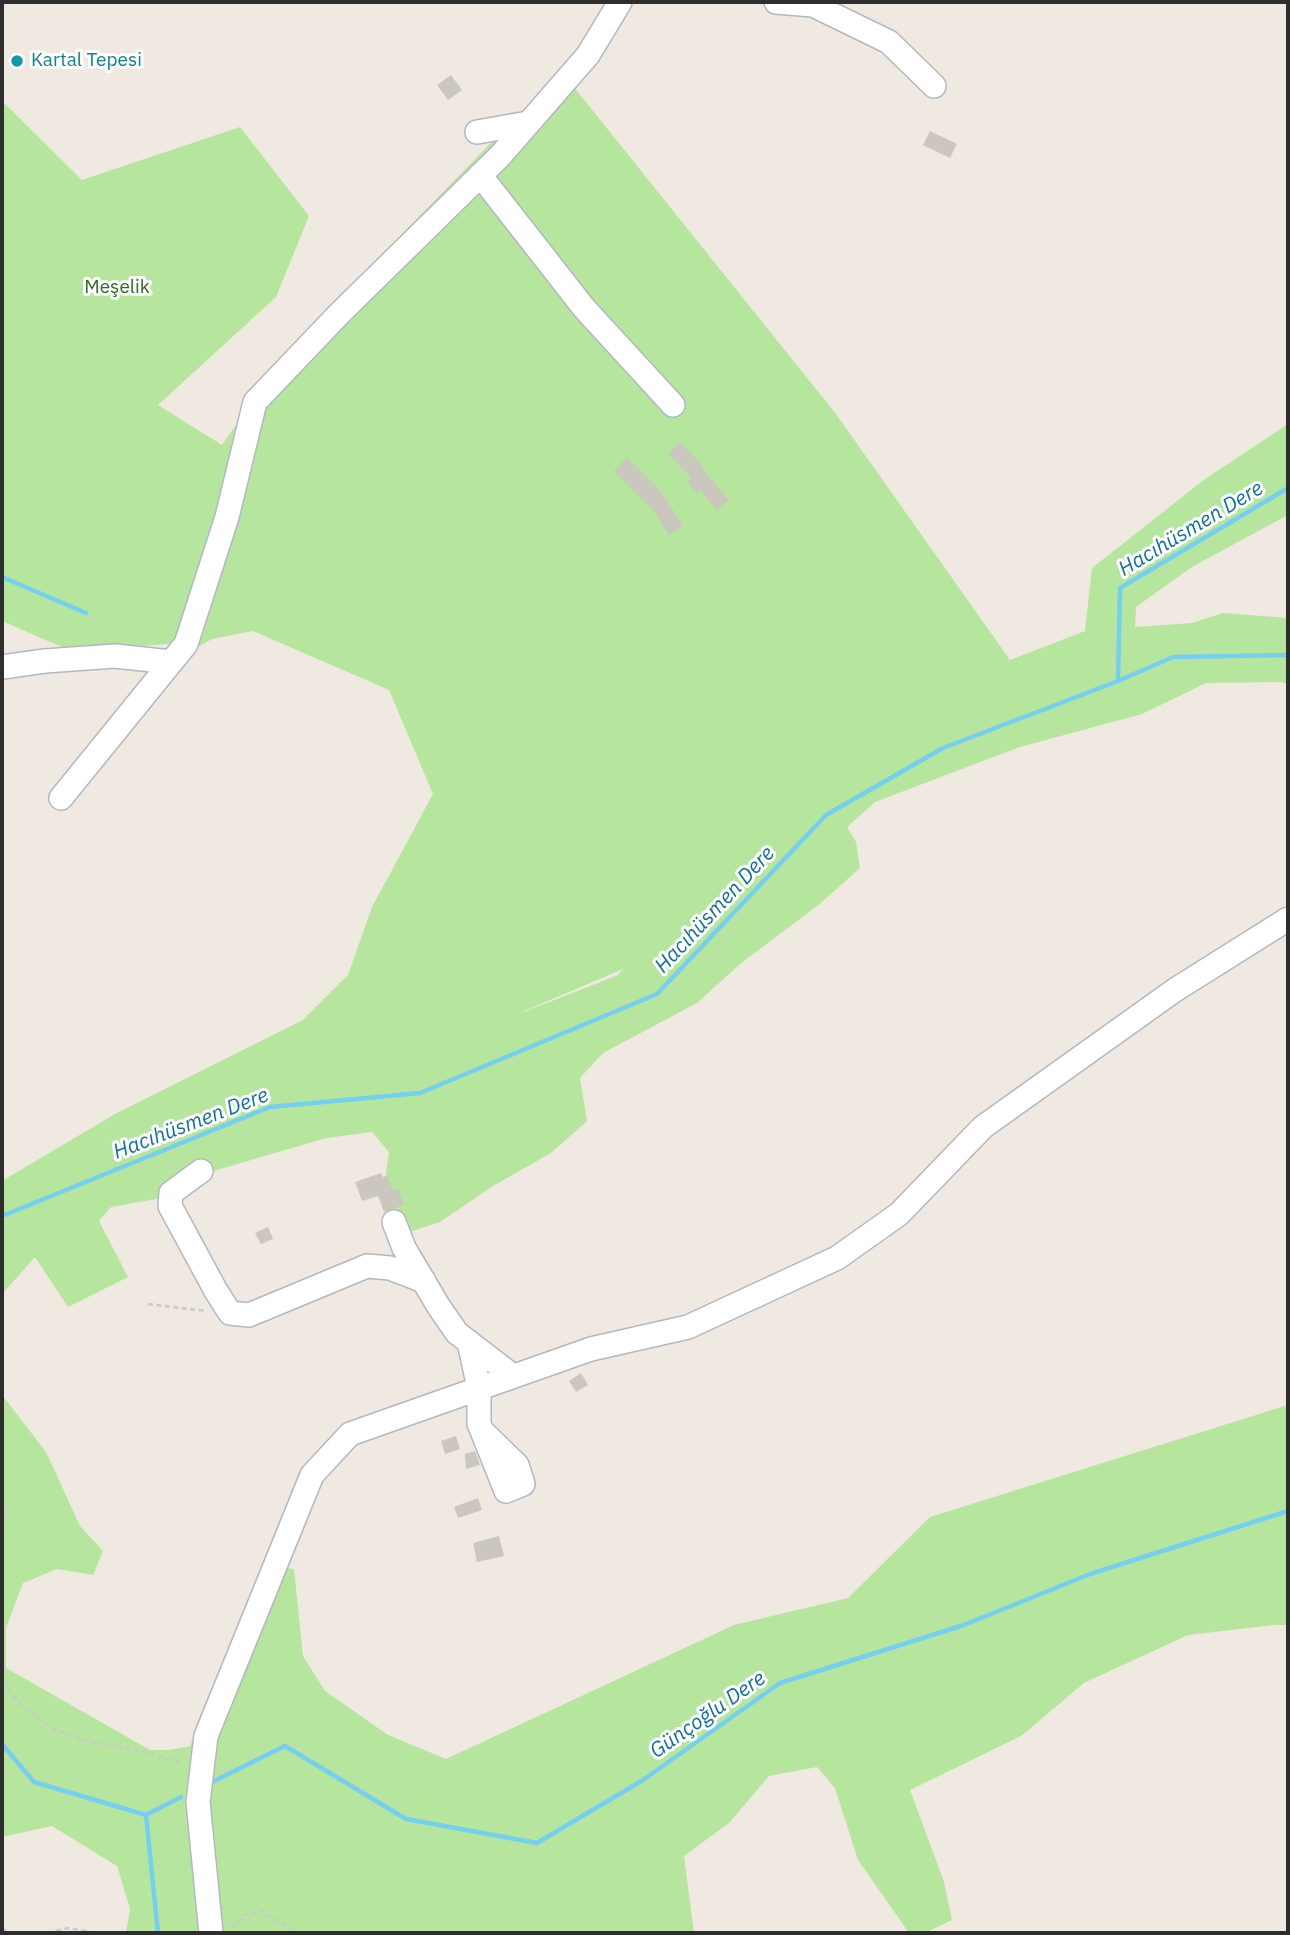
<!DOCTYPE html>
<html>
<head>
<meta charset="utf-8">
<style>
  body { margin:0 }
  #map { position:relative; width:1290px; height:1935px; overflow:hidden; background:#efe9e1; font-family:"IBM Plex Sans",sans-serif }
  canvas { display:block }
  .frame { position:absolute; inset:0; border:4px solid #2e2e2e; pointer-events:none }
</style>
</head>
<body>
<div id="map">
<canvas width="1290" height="1935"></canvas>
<div class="frame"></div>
</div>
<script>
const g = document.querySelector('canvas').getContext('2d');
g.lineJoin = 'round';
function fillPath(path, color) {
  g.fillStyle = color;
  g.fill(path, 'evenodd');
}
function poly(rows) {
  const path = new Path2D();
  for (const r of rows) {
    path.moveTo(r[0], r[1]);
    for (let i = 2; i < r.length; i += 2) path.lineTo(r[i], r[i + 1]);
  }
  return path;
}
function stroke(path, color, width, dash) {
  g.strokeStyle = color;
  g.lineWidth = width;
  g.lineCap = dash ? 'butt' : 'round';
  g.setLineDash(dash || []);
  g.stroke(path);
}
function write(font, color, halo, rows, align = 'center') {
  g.font = font + ' "IBM Plex Sans",sans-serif';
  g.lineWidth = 6;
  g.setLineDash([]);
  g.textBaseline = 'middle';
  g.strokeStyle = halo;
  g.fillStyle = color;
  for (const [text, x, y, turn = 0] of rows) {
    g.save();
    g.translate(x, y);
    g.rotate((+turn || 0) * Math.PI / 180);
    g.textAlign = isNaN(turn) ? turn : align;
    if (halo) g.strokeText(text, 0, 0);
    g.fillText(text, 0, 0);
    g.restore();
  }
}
fillPath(poly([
  [561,71,836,414,1010,660,1085,631,1092,568,1205,479,1288,424,1288,515,1192,567,1136,607,1135,627,1192,623,1223,613,1288,618,1288,684,1281,682,1206,683,1142,714,1020,747,875,802,847,827,856,842,860,868,821,903,740,964,697,1003,603,1053,580,1078,587,1121,551,1153,493,1186,440,1222,406,1233,390,1205,386,1174,389,1152,372,1132,326,1138,217,1170,173,1196,111,1207,99,1221,128,1277,68,1307,35,1257,2,1294,2,1181,115,1114,303,1020,348,975,372,907,433,794,389,690,253,631,212,639,196,648,165,644,132,647,81,646,64,648,2,621,2,101,82,180,240,127,309,216,276,297,158,405,222,445,288,351],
  [623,969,618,975,521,1013,522,1012],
  [2,1395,46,1452,80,1526,103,1551,93,1575,57,1569,23,1583,6,1628,6,1668,150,1750,170,1750,190,1746,264,1564,294,1569,303,1656,325,1691,388,1735,446,1759,734,1625,848,1598,930,1517,1288,1405,1288,1625,1274,1625,1188,1635,1084,1683,1021,1736,910,1790,944,1882,952,1920,925,1933,909,1933,858,1860,835,1788,817,1767,769,1776,729,1823,684,1856,694,1933,126,1933,130,1909,117,1866,52,1826,2,1837]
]), '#b6e59e');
stroke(poly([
  [2,577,86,613],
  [1118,681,1173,657,1288,655],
  [2,1216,270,1107,420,1093,657,994,826,815,943,748,1118,681,1120,588,1288,488],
  [2,1744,34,1782,146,1815,158,1933],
  [210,1783,285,1746,406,1819,537,1843,643,1780,780,1683,964,1625,1090,1574,1288,1511],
  [146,1815,181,1797]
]), '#75cff0', 4.5);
fillPath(poly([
  [451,75,462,90,448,100,437,85],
  [930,131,957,144,950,158,923,145],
  [680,442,703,466,701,467,729,500,717,510,700,490,697,493,688,482,692,478,668,453],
  [627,458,662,493,683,526,669,535,653,510,614,471],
  [381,1173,383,1177,387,1176,393,1191,399,1189,404,1205,384,1212,378,1196,362,1201,355,1182],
  [268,1227,273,1239,261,1244,255,1233],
  [581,1373,588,1385,576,1392,569,1381],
  [456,1436,460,1449,445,1454,441,1441],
  [475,1451,480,1465,466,1469,465,1454],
  [478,1498,482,1510,458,1518,454,1507],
  [499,1536,504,1556,477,1562,473,1543]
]), '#cbc7bf');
const minor = poly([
  [776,2,813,5,889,42,934,86],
  [477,132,528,123],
  [480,175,584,308,673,405],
  [2,667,45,661,115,656,171,662],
  [61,798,186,644,227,517,255,402,340,313,500,156,588,55,620,2],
  [201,1171,171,1193,170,1206,216,1291,230,1313,249,1315,367,1266,390,1268,424,1281],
  [394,1222,404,1248,439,1307,457,1333,513,1376],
  [469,1342,479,1388,479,1424,482,1431,506,1491,523,1484,517,1465,482,1431],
  [211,1933,198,1802,206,1736,312,1475,350,1434,591,1349,688,1327,837,1258,899,1214,983,1127,1175,990,1288,919]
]);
stroke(minor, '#b4b7c1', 26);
stroke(poly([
  [148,1304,206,1311],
  [2,1498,5,1518,2,1543],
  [2,1673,7,1688,22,1706,54,1729,81,1740,138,1750,182,1763],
  [231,1928,245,1915,262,1911,297,1933],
  [2,1929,10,1933],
  [48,1933,68,1928,97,1933]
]), '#c9c9c9', 2.5, [5, 3.5]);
stroke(minor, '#fff', 23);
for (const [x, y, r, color] of [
  [17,61,7,"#0f9aa8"]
]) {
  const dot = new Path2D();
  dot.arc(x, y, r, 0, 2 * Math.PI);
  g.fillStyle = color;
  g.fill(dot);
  stroke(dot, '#fff', 2.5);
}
write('19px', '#0d838f', '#fff', [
  ["Kartal Tepesi",31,61]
], 'left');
write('19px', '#2c6e1b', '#fff', [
  ["Meşelik",117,288]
]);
write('italic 21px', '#0d6fa3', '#fff', [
  ["Hacıhüsmen Dere",1191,529,-31],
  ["Hacıhüsmen Dere",715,910,-47],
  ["Hacıhüsmen Dere",191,1124,-21],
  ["Günçoğlu Dere",708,1715,-35]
]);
</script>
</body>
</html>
